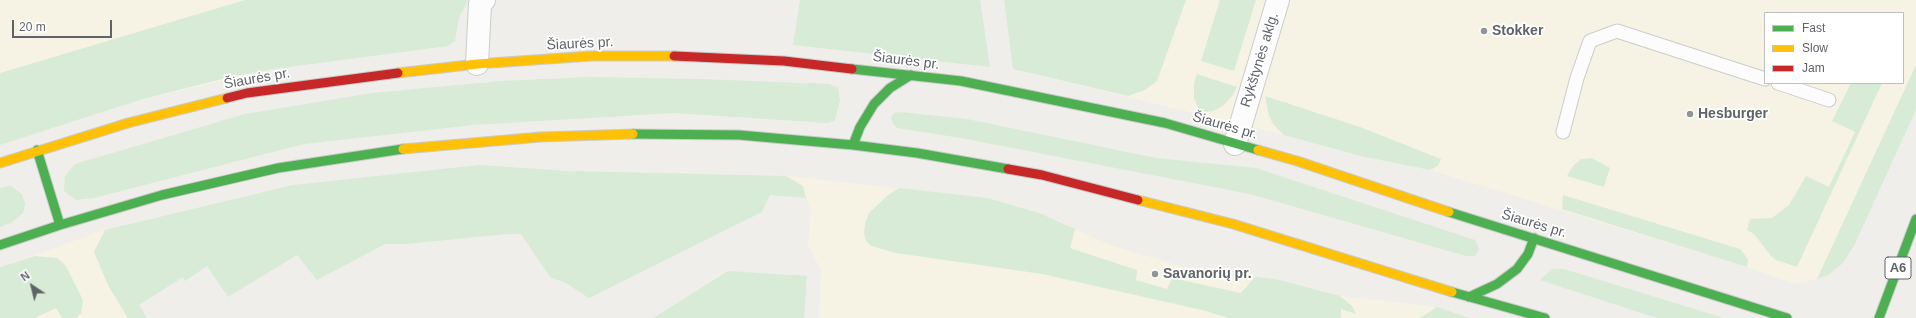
<!DOCTYPE html>
<html>
<head>
<meta charset="utf-8">
<style>
  body { margin:0 }
  #map { position:relative; width:1916px; height:318px; overflow:hidden; background:#efeeea; font-family:Helvetica,sans-serif }
  canvas { display:block }
  .legend { position:absolute; left:1764px; top:12px; width:140px; height:72px; box-sizing:border-box; background:#fff; border:1px solid #bfc1c3; margin:0; padding:5px 7px; list-style:none; font-size:12px; color:#5f6368 }
  .legend li { display:flex; align-items:center; gap:8px; height:20px }
  .legend b { width:20px; border:1px solid #bfc1c3 }
  .north { position:absolute; left:12px; top:266px; width:40px; height:40px; -webkit-text-stroke:3px #fff; paint-order:stroke; rotate:325deg; font-size:11px; font-weight:700; line-height:16px; text-align:center; color:#5f6368 }
  .north::after { content:''; display:block; margin:auto; width:14px; height:18px; background:#5f6368; clip-path:polygon(50% 0,100% 100%,50% 72%,0 100%) }
  .scale { position:absolute; left:12px; top:20px; width:100px; height:18px; box-sizing:border-box; border:2px solid #5f6368; border-top:0; padding-left:5px; font-size:12px; line-height:14px; white-space:nowrap; color:#5f6368; -webkit-text-stroke:3px #fff; paint-order:stroke }
</style>
</head>
<body>
<div id="map">
<canvas width="1916" height="318"></canvas>
<ul class="legend">
<li><b style="height:5px;background:#4caf50"></b>Fast</li>
<li><b style="height:5px;background:#ffc107"></b>Slow</li>
<li><b style="height:5px;background:#c62828"></b>Jam</li>
</ul>
<div class="north">N</div>
<div class="scale">20 m</div>
</div>
<script>
const g = document.querySelector('canvas').getContext('2d');
g.lineJoin = 'round';
function fillPath(path, color) {
  g.fillStyle = color;
  g.fill(path, 'evenodd');
}
function poly(rows) {
  const path = new Path2D();
  for (const r of rows) {
    path.moveTo(r[0], r[1]);
    for (let i = 2; i < r.length; i += 2) path.lineTo(r[i], r[i + 1]);
  }
  return path;
}
function stroke(path, color, width, dash) {
  g.strokeStyle = color;
  g.lineWidth = width;
  g.lineCap = dash ? 'butt' : 'round';
  g.setLineDash(dash || []);
  g.stroke(path);
}
function write(font, color, halo, rows, align = 'center') {
  g.font = font + ' Helvetica,sans-serif';
  g.lineWidth = 3.5;
  g.setLineDash([]);
  g.textBaseline = 'middle';
  g.strokeStyle = halo;
  g.fillStyle = color;
  for (const [text, x, y, turn = 0] of rows) {
    g.save();
    g.translate(x, y);
    g.rotate((+turn || 0) * Math.PI / 180);
    g.textAlign = isNaN(turn) ? turn : align;
    if (halo) g.strokeText(text, 0, 0);
    g.fillText(text, 0, 0);
    g.restore();
  }
}
fillPath(poly([
  [0,0,248,0,274,69,143,99,0,145],
  [1020,0,1916,0,1916,110,1854,246,1842,264,1828,275,1806,282,1791,283,1747,267,1430,170,1360,156,1284,135,1013,69],
  [1765,13,1903,13,1903,83,1765,83],
  [786,176,988,198,1039,213,1110,245,1204,273,1276,279,1340,296,1437,307,1470,318,819,318,821,270,808,245,811,212,803,186],
  [105,230,94,252,109,287,128,318,0,318,0,267]
]), '#f7f3e4');
fillPath(poly([
  [245,0,468,0,459,18,455,41,448,46,274,69,230,77,143,99,0,145,0,73],
  [800,0,980,0,990,67,793,45],
  [1004,0,1186,0,1157,81,1145,90,1128,96,1013,69],
  [1220,0,1256,0,1234,71,1201,61],
  [1916,65,1916,110,1854,246,1842,264,1828,275,1817,279],
  [1197,74,1237,87,1233,95,1223,106,1213,111,1204,112,1198,108,1194,98,1194,83],
  [588,77,702,79,829,84,838,88,840,100,835,120,828,123,674,113,473,125,304,144,94,198,76,200,64,191,65,176,75,164,245,114,372,93,501,81],
  [1851,83,1882,83,1797,267,1776,260,1771,256,1754,234,1747,230,1750,219,1772,218,1789,205,1806,176,1829,187,1855,132,1832,121],
  [1265,96,1360,127,1441,159,1438,166,1430,170,1360,156,1284,135,1273,124,1269,116],
  [900,112,967,119,1156,158,1256,168,1475,240,1479,249,1475,256,1466,256,1250,194,961,138,897,128,893,124,891,118,894,113],
  [1592,158,1610,168,1604,187,1567,176,1573,166,1581,159],
  [480,165,569,171,786,176,803,186,806,198,770,195,762,212,589,298,566,283,550,277,521,234,507,234,406,244,385,244,317,280,297,255,228,297,207,266,185,281,183,277,139,305,147,318,128,318,109,287,94,252,105,230,293,185],
  [11,186,22,194,25,204,23,213,11,223,0,227,0,188],
  [899,188,988,198,1039,213,1075,229,1070,248,1137,270,1136,280,1167,289,1172,278,1241,293,1255,277,1276,279,1340,296,1352,306,1356,314,1341,309,1341,318,1228,318,1206,311,1042,274,896,253,871,246,866,241,864,234,865,224,869,213,887,196],
  [1563,195,1740,249,1748,259,1747,267,1562,209],
  [35,256,57,258,66,266,83,300,81,313,76,318,62,318,56,308,35,318,0,318,0,267],
  [1552,269,1564,269,1724,318,1657,318,1540,280],
  [728,271,807,276,804,318,653,318],
  [1437,307,1470,318,1420,318]
]), '#d8ebd6');
const lane = poly([
  [1778,83,1829,100],
  [1563,132,1577,78,1590,41,1617,31,1765,79]
]);
const street = poly([
  [477,64,480,4,484,0],
  [1235,144,1278,0]
]);
const fast = poly([
  [852,69,961,81,1165,123,1258,150],
  [633,134,739,135,853,145,917,153,1008,169],
  [853,145,860,127,874,104,890,88,911,75],
  [37,150,60,225],
  [1449,212,1787,318],
  [0,245,60,225,162,195,278,168,403,149],
  [1452,292,1545,318],
  [1469,297,1497,284,1517,269,1528,254,1534,238],
  [1879,318,1916,219]
]);
const slow = poly([
  [398,73,477,64,591,56,674,56],
  [403,149,541,137,633,134],
  [1258,150,1297,161,1449,212],
  [0,163,128,123,227,98],
  [1138,200,1233,224,1452,292]
]);
const jam = poly([
  [674,56,784,61,852,69],
  [227,98,247,93,398,73],
  [1008,169,1042,175,1138,200]
]);
stroke(lane, '#cbcccc', 15);
stroke(street, '#cbcccc', 24);
stroke(fast, '#cacacb', 11);
stroke(slow, '#cacacb', 11);
stroke(jam, '#cacacb', 11);
stroke(lane, '#fdfcfc', 13);
stroke(street, '#fdfcfc', 22);
stroke(fast, '#4caf50', 9);
stroke(slow, '#ffc107', 9);
stroke(jam, '#c62828', 9);
for (const [x, y, r, color] of [
  [1484,31,4,"#919496"],
  [1690,114,4,"#919496"],
  [1155,274,4,"#919496"]
]) {
  const dot = new Path2D();
  dot.arc(x, y, r, 0, 2 * Math.PI);
  g.fillStyle = color;
  g.fill(dot);
  stroke(dot, '#fff', 1.5);
}
for (const [x, y, w] of [
  [1898,268,26]
]) {
  const box = new Path2D();
  box.roundRect(x - w / 2, y - 11, w, 22, 3);
  g.fillStyle = '#fff';
  g.fill(box);
  stroke(box, '#5f6368', 1);
}
write('bold 13px', '#5f6368', null, [
  ["A6",1898,268]
]);
write('bold 14px', '#5f6368', '#fff', [
  ["Stokker",1492,31],
  ["Hesburger",1698,114],
  ["Savanorių pr.",1163,274]
], 'left');
write('14px', '#5f6368', '#fff', [
  ["Šiaurės pr.",580,44,-3],
  ["Rykštynės aklg.",1260,60,-73],
  ["Šiaurės pr.",906,61,7],
  ["Šiaurės pr.",257,79,-10],
  ["Šiaurės pr.",1225,126,16],
  ["Šiaurės pr.",1534,224,17]
]);
</script>
</body>
</html>
